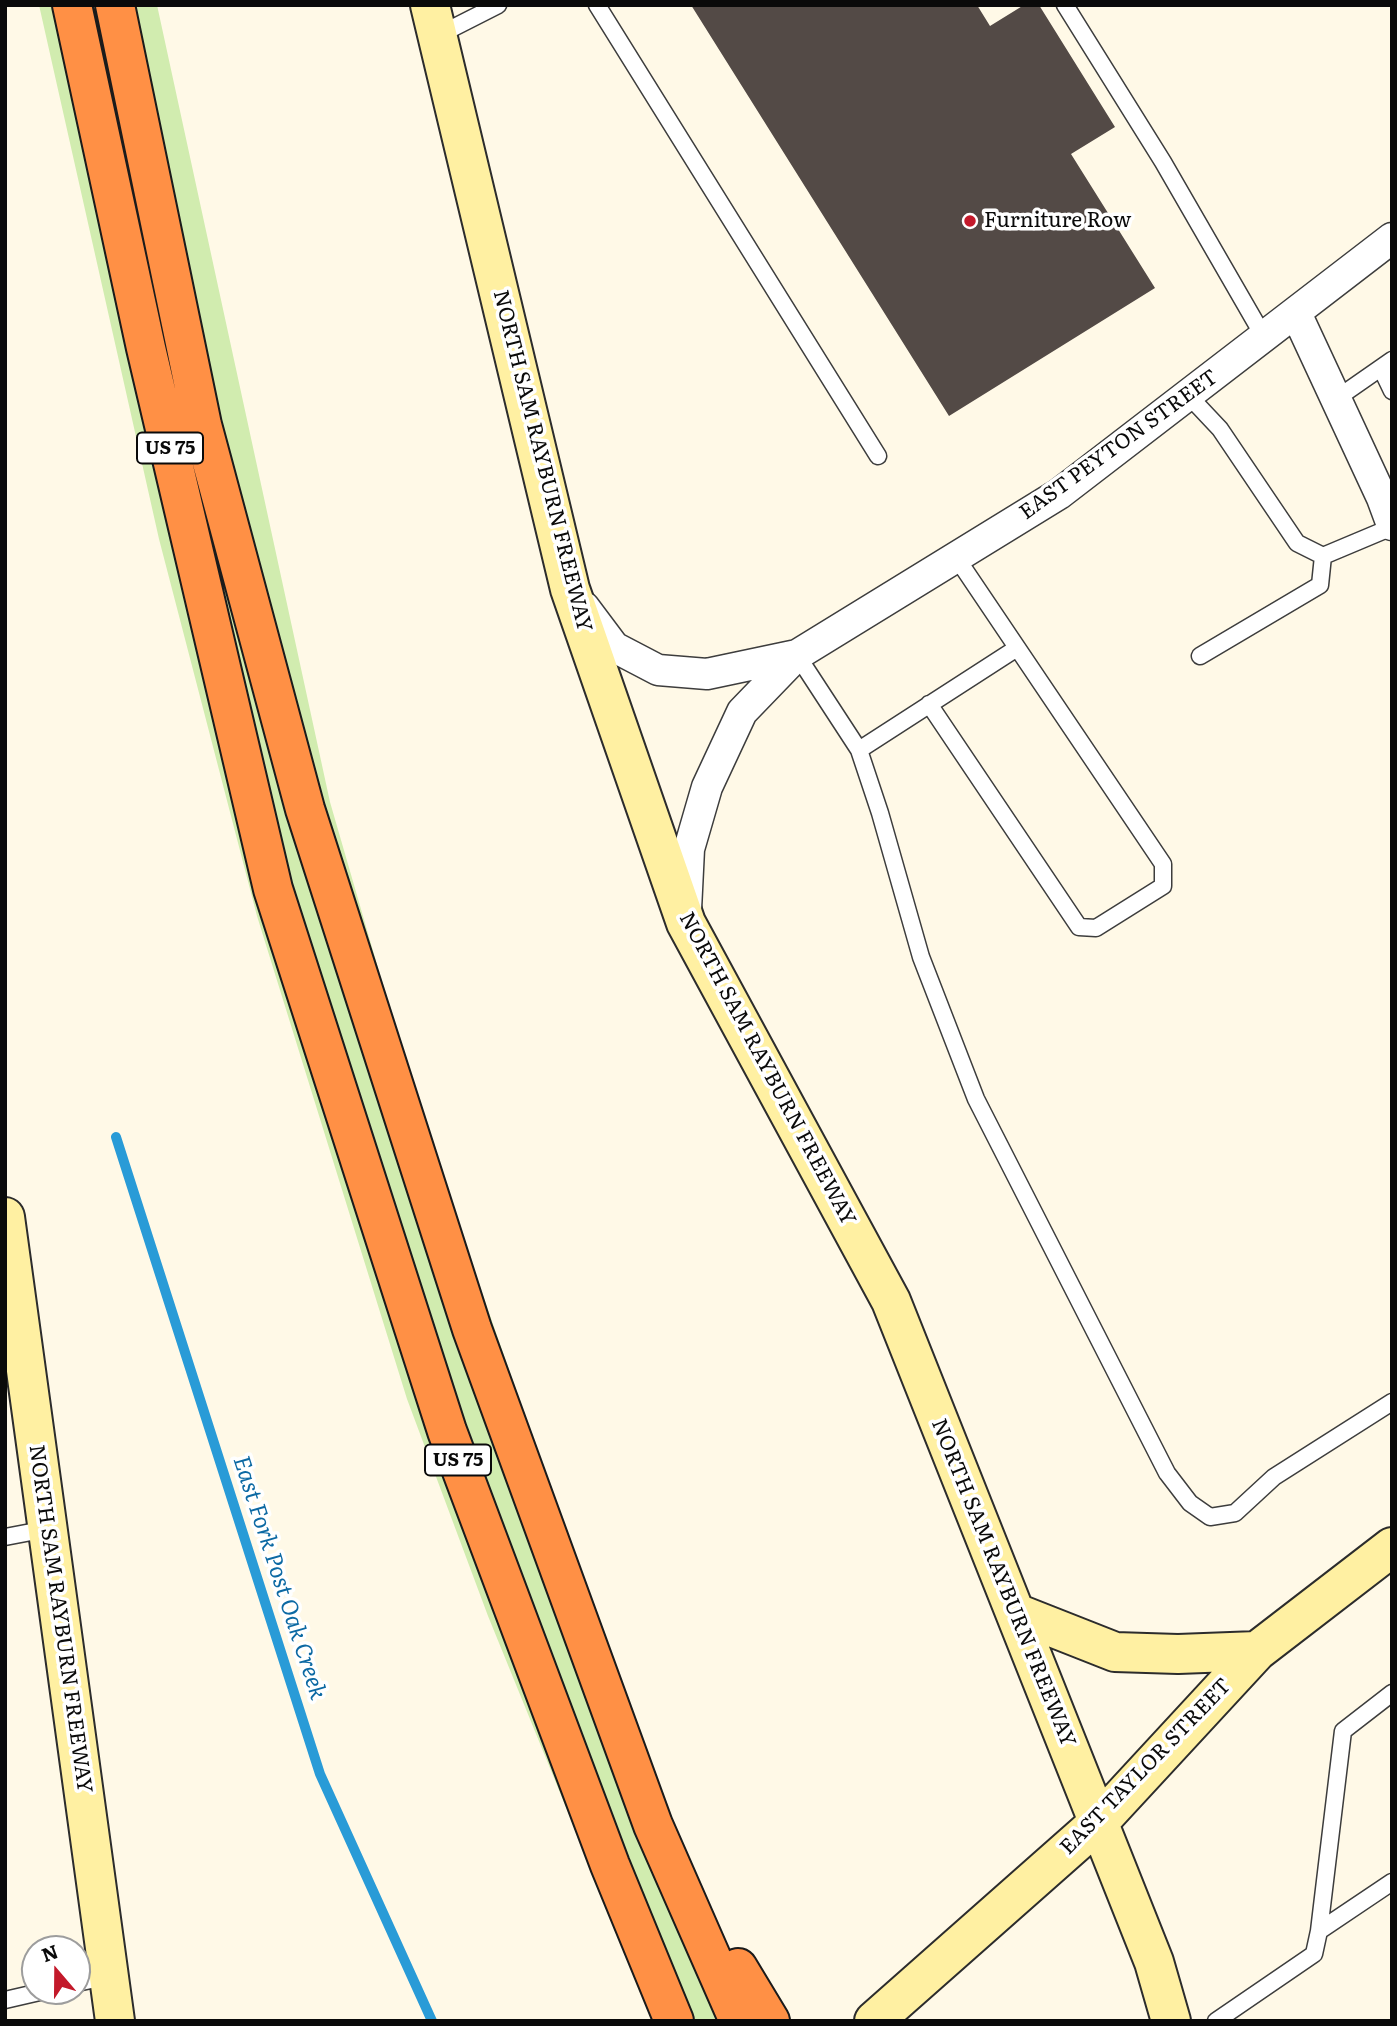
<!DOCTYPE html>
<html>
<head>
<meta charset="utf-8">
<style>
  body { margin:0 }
  #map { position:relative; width:1397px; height:2026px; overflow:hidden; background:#fff9e7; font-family:Literata,serif }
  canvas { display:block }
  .frame { position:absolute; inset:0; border:7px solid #0a0a0a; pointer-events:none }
  .north { position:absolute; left:21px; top:1935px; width:70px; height:70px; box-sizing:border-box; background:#fff; border:2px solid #9d9d9d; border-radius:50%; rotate:340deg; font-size:19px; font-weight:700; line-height:28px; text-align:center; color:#0a0a0a }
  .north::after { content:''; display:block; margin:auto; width:24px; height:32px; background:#c3192a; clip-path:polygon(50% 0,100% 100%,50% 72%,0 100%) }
</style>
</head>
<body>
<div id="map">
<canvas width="1397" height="2026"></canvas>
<div class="frame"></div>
<div class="north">N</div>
</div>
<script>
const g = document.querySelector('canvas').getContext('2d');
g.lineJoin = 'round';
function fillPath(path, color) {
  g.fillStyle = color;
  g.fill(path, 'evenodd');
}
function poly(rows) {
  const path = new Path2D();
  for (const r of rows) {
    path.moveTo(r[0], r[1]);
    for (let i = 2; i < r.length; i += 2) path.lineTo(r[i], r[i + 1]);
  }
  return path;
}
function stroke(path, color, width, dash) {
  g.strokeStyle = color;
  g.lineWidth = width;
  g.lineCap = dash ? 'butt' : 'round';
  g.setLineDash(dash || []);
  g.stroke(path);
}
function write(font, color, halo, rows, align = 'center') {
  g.font = font + ' Literata,serif';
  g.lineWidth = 7;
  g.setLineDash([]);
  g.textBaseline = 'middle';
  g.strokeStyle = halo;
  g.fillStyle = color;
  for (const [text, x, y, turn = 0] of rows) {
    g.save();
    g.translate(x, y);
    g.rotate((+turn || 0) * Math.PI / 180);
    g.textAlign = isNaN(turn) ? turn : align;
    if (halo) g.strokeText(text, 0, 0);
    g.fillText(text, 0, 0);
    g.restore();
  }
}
fillPath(poly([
  [39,5,157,5,330,802,424,1127,638,1738,695,1877,762,2021,653,2021,488,1616,407,1399,257,916,159,539]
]), '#d1ecaf');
stroke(poly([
  [116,1137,320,1774,432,2021]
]), '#299bd7', 10);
fillPath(poly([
  [691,5,977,5,990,26,1024,5,1039,5,1115,127,1071,154,1155,288,949,416]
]), '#534a46');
const service = poly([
  [597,5,878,456],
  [1065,5,1163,162,1264,337],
  [437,36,498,5],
  [1381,368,1392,391],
  [1188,395,1220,429,1297,543,1323,556,1392,527],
  [1336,399,1392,360],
  [797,655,859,750,880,813,921,957,976,1099,1167,1473,1190,1503,1210,1517,1235,1513,1274,1477,1392,1402],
  [1200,656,1320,585,1323,556],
  [929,704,1079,927,1096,928,1163,886,1163,864,956,557],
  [859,750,1017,648],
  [5,1537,47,1529],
  [1319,1931,1392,1882],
  [77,1983,109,1976],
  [5,2000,44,1991],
  [1216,2021,1314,1954,1319,1931,1343,1731,1392,1693]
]);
const minor = poly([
  [1296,313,1382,498,1392,525],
  [584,607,614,647,658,670,707,674,797,655],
  [686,910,689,849,707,787,742,712,797,655,1059,494,1392,238]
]);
const secondary = poly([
  [430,5,570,589,686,923,891,1301,1154,1962,1171,2021],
  [5,1217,115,2021],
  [1016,1613,1115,1652,1178,1654,1257,1651],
  [874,2021,1098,1823,1257,1651,1392,1547]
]);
const motorway = poly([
  [72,5,146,348,273,889,447,1431,610,1865,674,2021],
  [115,5,202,425,305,809,472,1329,653,1825,739,2021],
  [738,1968,770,2021]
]);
stroke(service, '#3d3d3d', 19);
stroke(minor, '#3d3d3d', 33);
stroke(secondary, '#2c2c2c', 42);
stroke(motorway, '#1b1b1b', 42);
stroke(service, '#fff', 16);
stroke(minor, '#fff', 30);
stroke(secondary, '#fff0a2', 38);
stroke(motorway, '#ff9045', 38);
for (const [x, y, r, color] of [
  [970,221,7,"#c3192a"]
]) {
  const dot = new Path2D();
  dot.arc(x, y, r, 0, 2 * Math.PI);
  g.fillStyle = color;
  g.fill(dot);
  stroke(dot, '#fff', 2.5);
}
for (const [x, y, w] of [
  [170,448,66],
  [458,1460,66]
]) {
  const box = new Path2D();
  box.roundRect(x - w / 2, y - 15.5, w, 31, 5);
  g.fillStyle = '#fff';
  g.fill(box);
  stroke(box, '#0a0a0a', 2);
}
write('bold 19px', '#0a0a0a', null, [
  ["US 75",170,448],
  ["US 75",458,1460]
]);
write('21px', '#0a0a0a', '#fff', [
  ["Furniture Row",984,221]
], 'left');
write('21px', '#0a0a0a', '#fff', [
  ["EAST PEYTON STREET",1119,445,-36],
  ["NORTH SAM RAYBURN FREEWAY",542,461,76],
  ["NORTH SAM RAYBURN FREEWAY",767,1069,62],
  ["NORTH SAM RAYBURN FREEWAY",1003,1583,68],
  ["NORTH SAM RAYBURN FREEWAY",60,1619,82],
  ["EAST TAYLOR STREET",1146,1767,-46]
]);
write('italic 23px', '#0c69a3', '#fff', [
  ["East Fork Post Oak Creek",279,1578,72]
]);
</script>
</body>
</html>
